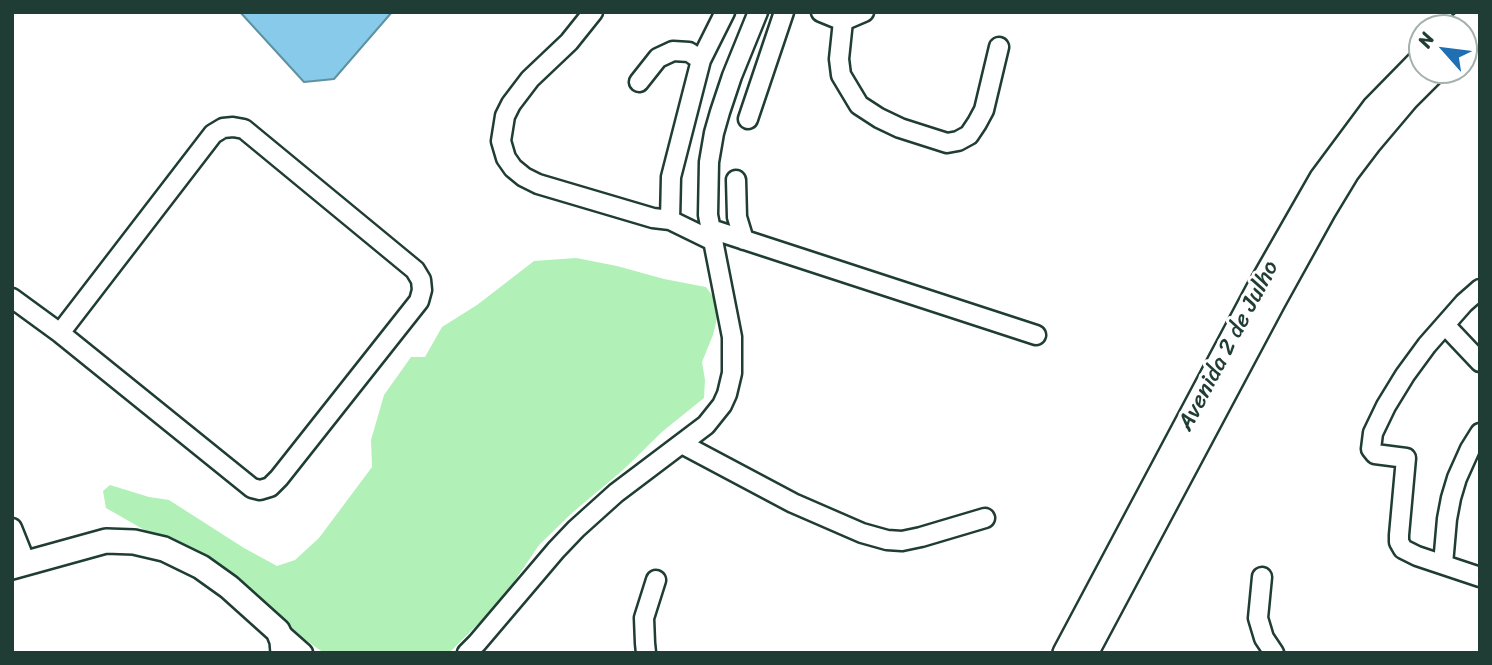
<!DOCTYPE html>
<html>
<head>
<meta charset="utf-8">
<style>
  body { margin:0 }
  #map { position:relative; width:1492px; height:665px; overflow:hidden; background:#fff; font-family:Sriracha,sans-serif }
  canvas { display:block }
  .frame { position:absolute; inset:0; border:14px solid #1f3d34; pointer-events:none }
  .north { position:absolute; left:1408px; top:14px; width:70px; height:70px; box-sizing:border-box; background:#fff; border:2px solid #a5b1ae; border-radius:50%; rotate:298deg; font-size:19px; font-weight:700; line-height:28px; text-align:center; color:#1f3d34 }
  .north::after { content:''; display:block; margin:auto; width:24px; height:32px; background:#1f6fb2; clip-path:polygon(50% 0,100% 100%,50% 72%,0 100%) }
</style>
</head>
<body>
<div id="map">
<canvas width="1492" height="665"></canvas>
<div class="frame"></div>
<div class="north">N</div>
</div>
<script>
const g = document.querySelector('canvas').getContext('2d');
g.lineJoin = 'round';
function fillPath(path, color) {
  g.fillStyle = color;
  g.fill(path, 'evenodd');
}
function poly(rows) {
  const path = new Path2D();
  for (const r of rows) {
    path.moveTo(r[0], r[1]);
    for (let i = 2; i < r.length; i += 2) path.lineTo(r[i], r[i + 1]);
  }
  return path;
}
function stroke(path, color, width, dash) {
  g.strokeStyle = color;
  g.lineWidth = width;
  g.lineCap = dash ? 'butt' : 'round';
  g.setLineDash(dash || []);
  g.stroke(path);
}
function write(font, color, halo, rows, align = 'center') {
  g.font = font + ' Sriracha,sans-serif';
  g.lineWidth = 6;
  g.setLineDash([]);
  g.textBaseline = 'middle';
  g.strokeStyle = halo;
  g.fillStyle = color;
  for (const [text, x, y, turn = 0] of rows) {
    g.save();
    g.translate(x, y);
    g.rotate((+turn || 0) * Math.PI / 180);
    g.textAlign = isNaN(turn) ? turn : align;
    if (halo) g.strokeText(text, 0, 0);
    g.fillText(text, 0, 0);
    g.restore();
  }
}
fillPath(poly([
  [576,258,617,266,664,279,706,287,720,306,713,335,702,362,705,380,704,398,663,431,623,470,573,512,539,545,501,601,449,653,324,653,283,624,228,572,197,550,148,532,106,508,103,491,110,485,149,497,169,500,244,548,277,566,295,560,319,538,372,467,371,440,384,395,411,357,425,357,442,327,477,305,534,261]
]), '#b1f0b7');
const water = poly([
  [240,12,392,12,334,79,304,82,240,12]
]);
fillPath(water, '#88cae9');
stroke(water, '#5e92a1', 2);
const minor = poly([
  [593,12,569,42,530,79,511,104,505,116,501,141,506,158,513,168,524,177,538,184,653,218,670,220,713,241],
  [821,12,843,21,864,12],
  [847,12,843,21,839,59,841,75,859,105,879,118,900,128,947,143,958,141,969,135,977,123,984,110,999,47],
  [639,82,658,58,673,51,689,52,701,60],
  [748,119,784,12],
  [736,180,737,217,744,240],
  [670,220,671,177,701,60,725,12],
  [711,229,1036,335],
  [1480,289,1464,303,1427,345,1405,375,1386,406,1373,433,1371,449,1375,454,1406,458,1399,535,1399,542,1403,549,1417,556,1480,577],
  [12,298,60,333,252,488,260,490,270,487,279,478,419,301,422,290,421,280,415,270,244,129,233,127,223,128,213,134,60,333],
  [1445,325,1480,362],
  [682,444,793,503,862,533,887,540,902,541,921,537,985,518],
  [12,528,26,563],
  [1443,564,1447,519,1451,498,1457,478,1470,449,1480,433],
  [1262,577,1258,618,1264,638,1274,653],
  [278,631,303,653],
  [467,653,477,643,556,550,576,529,616,493,706,425,722,405,727,394,732,373,732,337,708,215,709,162,714,133,720,112,732,76,758,12],
  [646,653,645,643,644,618,656,580]
]);
const major = poly([
  [1457,28,1476,12],
  [1464,44,1480,31],
  [12,567,106,541,134,542,164,549,201,567,229,587,278,631,282,641,283,653],
  [1065,653,1258,290,1322,178,1374,108,1422,59],
  [1086,653,1273,302,1324,210,1347,172,1369,143,1407,98,1435,70]
]);
stroke(minor, '#1f3d34', 23);
stroke(major, '#1f3d34', 28);
stroke(minor, '#fff', 18);
stroke(major, '#fff', 23);
write('23px', '#1f3d34', '#fff', [
  ["Avenida 2 de Julho",1229,346,-62]
]);
</script>
</body>
</html>
